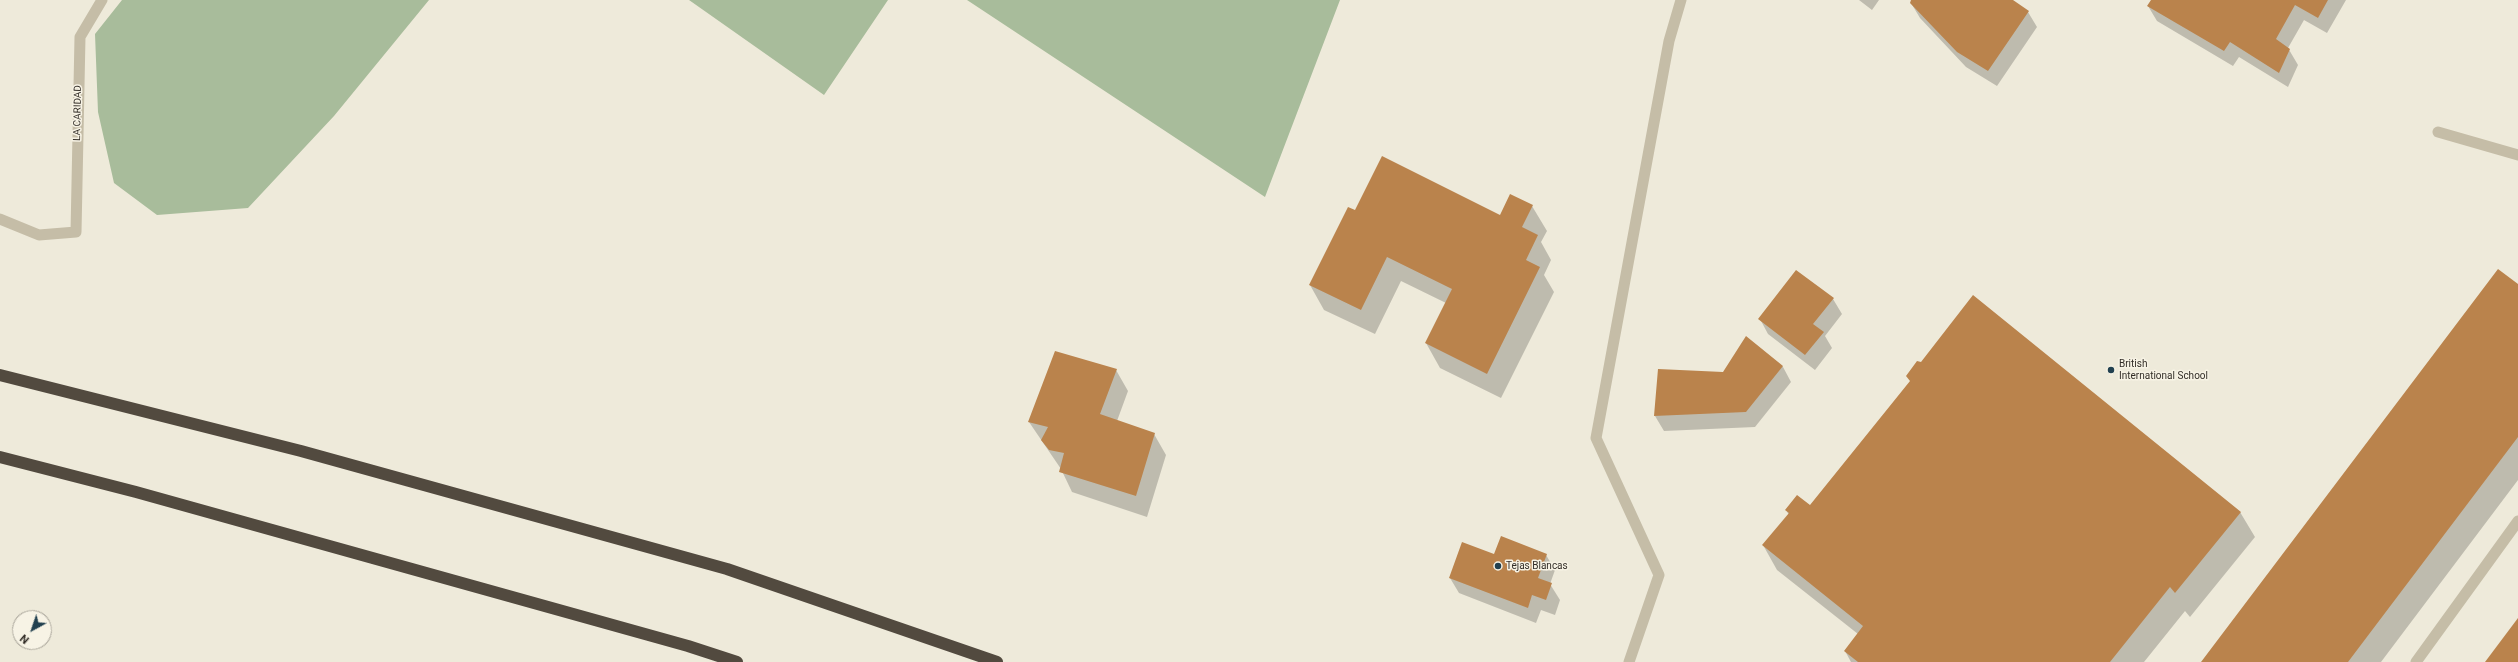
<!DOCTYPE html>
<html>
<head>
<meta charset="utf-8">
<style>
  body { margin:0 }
  #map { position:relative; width:2518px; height:662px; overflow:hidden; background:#eeeada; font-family:Roboto,sans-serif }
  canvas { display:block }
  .north { position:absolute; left:12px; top:610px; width:40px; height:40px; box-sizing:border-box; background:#f7f3e5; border:1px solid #a8a499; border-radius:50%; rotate:220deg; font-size:11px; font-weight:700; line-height:16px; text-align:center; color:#322d27 }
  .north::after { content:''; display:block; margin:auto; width:14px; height:18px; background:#21404f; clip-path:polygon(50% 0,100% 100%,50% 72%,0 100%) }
</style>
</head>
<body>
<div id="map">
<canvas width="2518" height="662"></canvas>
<div class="north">N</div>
</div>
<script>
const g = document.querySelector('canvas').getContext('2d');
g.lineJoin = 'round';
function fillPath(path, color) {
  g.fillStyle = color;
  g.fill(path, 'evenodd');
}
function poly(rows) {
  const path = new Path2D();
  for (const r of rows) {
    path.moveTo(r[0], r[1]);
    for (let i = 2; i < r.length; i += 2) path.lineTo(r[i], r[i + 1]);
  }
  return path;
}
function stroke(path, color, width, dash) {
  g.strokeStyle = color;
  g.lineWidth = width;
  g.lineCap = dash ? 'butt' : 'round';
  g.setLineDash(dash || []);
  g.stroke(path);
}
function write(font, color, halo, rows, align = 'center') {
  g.font = font + ' Roboto,sans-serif';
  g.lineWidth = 3;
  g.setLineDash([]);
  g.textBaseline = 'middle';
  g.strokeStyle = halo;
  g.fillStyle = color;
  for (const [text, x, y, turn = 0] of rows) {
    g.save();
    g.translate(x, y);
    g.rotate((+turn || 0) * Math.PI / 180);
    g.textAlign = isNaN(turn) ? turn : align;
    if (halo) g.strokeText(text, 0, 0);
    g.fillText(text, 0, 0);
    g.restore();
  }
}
fillPath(poly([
  [122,0,429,0,334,116,248,208,157,215,114,183,98,112,95,34],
  [689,0,888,0,824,95],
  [967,0,1340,0,1265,197]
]), '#a8bc9b');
fillPath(poly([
  [1859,0,1879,0,1872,10],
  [1913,0,2011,0,2028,12,2037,27,1997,86,1966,67,1920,18,1911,3],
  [2152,0,2346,0,2327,33,2304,20,2288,48,2298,65,2288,87,2239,57,2233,66,2157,21,2148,6],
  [1532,206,1547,231,1541,242,1551,260,1544,275,1554,292,1501,398,1440,368,1426,343,1446,303,1401,281,1375,334,1324,310,1310,285,1355,212,1500,216],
  [2518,285,2518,480,2381,662,2203,662],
  [1833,299,1842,314,1825,336,1832,348,1815,370,1768,334,1760,319],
  [1747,338,1783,367,1791,382,1755,427,1664,431,1655,416,1724,373],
  [1116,370,1128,391,1117,421,1154,434,1166,455,1147,517,1072,492,1061,469,1029,422],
  [1811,506,2240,512,2255,537,2190,617,2185,611,2144,662,1851,662,1845,651,1858,634,1777,570,1763,545,1789,515,1786,510],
  [1546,555,1555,570,1550,584,1560,600,1555,615,1541,610,1536,623,1459,593,1450,578,1495,556]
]), '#0003');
fillPath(poly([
  [1911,0,2013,0,2029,11,1988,71,1957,52,1910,3],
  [2151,0,2328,0,2318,18,2295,5,2276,39,2290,49,2279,73,2230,42,2224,51,2147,6],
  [1382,156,1500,215,1510,194,1533,205,1522,227,1538,235,1526,260,1540,267,1487,374,1425,343,1452,289,1387,257,1361,310,1309,285,1348,207,1355,210],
  [2498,269,2518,284,2518,437,2348,662,2201,662],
  [1796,270,1834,298,1813,324,1824,332,1805,355,1758,319],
  [1973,295,2241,512,2175,593,2170,587,2110,662,1858,662,1844,651,1863,626,1762,545,1789,513,1785,510,1797,495,1810,505,1910,381,1906,376,1917,361,1921,362],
  [1746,336,1783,366,1746,412,1654,416,1658,369,1723,372],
  [1055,351,1117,369,1100,414,1155,433,1136,496,1059,472,1064,453,1049,450,1041,440,1048,427,1028,422],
  [1501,536,1547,554,1538,578,1552,583,1546,600,1532,595,1528,608,1449,578,1462,542,1494,554],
  [2518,618,2518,662,2485,662]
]), '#ba834c');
stroke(poly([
  [2416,662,2518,521]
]), '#c5bda7', 11);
stroke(poly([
  [2438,132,2518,155],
  [0,219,39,235,76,232,80,37,102,0],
  [1629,662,1659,575,1596,438,1669,41,1681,0]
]), '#c5bda7', 11);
stroke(poly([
  [0,375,301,451,727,569,997,662],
  [0,457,136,492,688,646,737,662]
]), '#524a3f', 12);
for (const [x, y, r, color] of [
  [2111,370,4,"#21404f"],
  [1498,566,4,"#21404f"]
]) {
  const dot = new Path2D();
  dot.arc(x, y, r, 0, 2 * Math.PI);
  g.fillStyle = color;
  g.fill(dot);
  stroke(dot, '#f7f3e5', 1.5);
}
write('10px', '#322d27', '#f7f3e5', [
  ["LA CARIDAD",78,113,-89]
]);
write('10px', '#322d27', '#f7f3e5', [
  ["British",2119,364],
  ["International School",2119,376],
  ["Tejas Blancas",1506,566]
], 'left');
</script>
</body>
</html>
